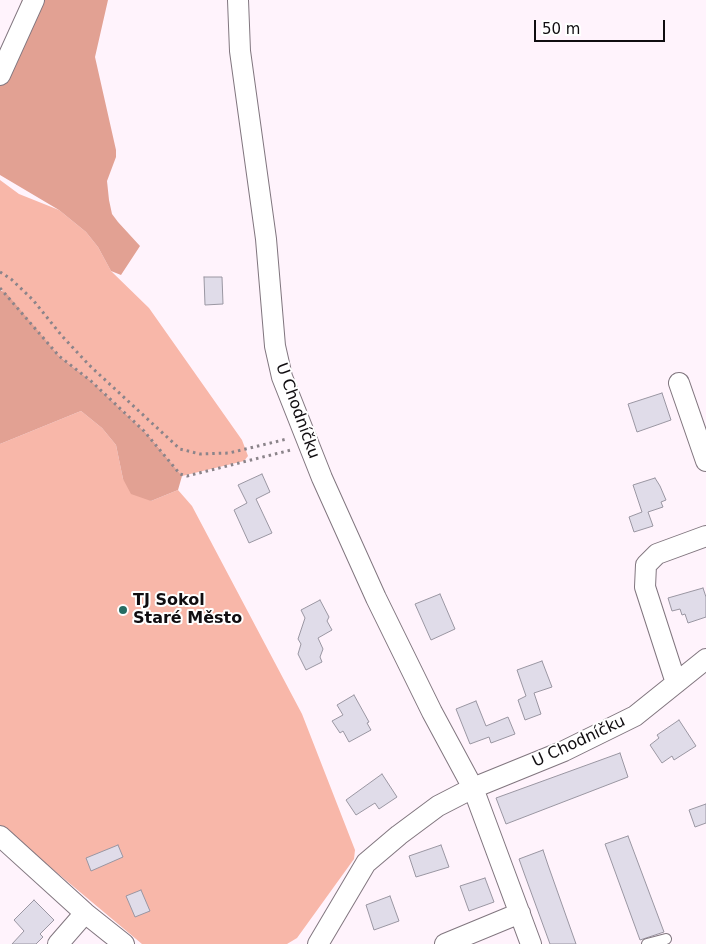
<!DOCTYPE html>
<html>
<head>
<meta charset="utf-8">
<style>
  body { margin:0 }
  #map { position:relative; width:706px; height:944px; overflow:hidden; background:#fff3fc; font-family:"DejaVu Sans",sans-serif }
  canvas { display:block }
  .scale { position:absolute; left:534px; top:20px; width:131px; height:22px; box-sizing:border-box; border:2px solid #100d10; border-top:0; padding-left:6px; font-size:15px; line-height:18px; white-space:nowrap; color:#100d10; -webkit-text-stroke:4px #fff; paint-order:stroke }
</style>
</head>
<body>
<div id="map">
<canvas width="706" height="944"></canvas>
<div class="scale">50 m</div>
</div>
<script>
const g = document.querySelector('canvas').getContext('2d');
g.lineJoin = 'round';
function fillPath(path, color) {
  g.fillStyle = color;
  g.fill(path, 'evenodd');
}
function poly(rows) {
  const path = new Path2D();
  for (const r of rows) {
    path.moveTo(r[0], r[1]);
    for (let i = 2; i < r.length; i += 2) path.lineTo(r[i], r[i + 1]);
  }
  return path;
}
function stroke(path, color, width, dash) {
  g.strokeStyle = color;
  g.lineWidth = width;
  g.lineCap = dash ? 'butt' : 'round';
  g.setLineDash(dash || []);
  g.stroke(path);
}
function write(font, color, halo, rows, align = 'center') {
  g.font = font + ' "DejaVu Sans",sans-serif';
  g.lineWidth = 4;
  g.setLineDash([]);
  g.textBaseline = 'middle';
  g.strokeStyle = halo;
  g.fillStyle = color;
  for (const [text, x, y, turn = 0] of rows) {
    g.save();
    g.translate(x, y);
    g.rotate((+turn || 0) * Math.PI / 180);
    g.textAlign = isNaN(turn) ? turn : align;
    if (halo) g.strokeText(text, 0, 0);
    g.fillText(text, 0, 0);
    g.restore();
  }
}
fillPath(poly([
  [0,180,19,194,59,210,86,232,98,247,111,271,149,308,242,440,248,456,244,461,182,476,148,435,91,381,59,356,0,288],
  [81,411,102,428,116,445,123,479,151,501,178,490,192,506,302,714,355,850,354,859,297,938,287,944,142,944,0,825,0,444]
]), '#f8b7a9');
fillPath(poly([
  [22,0,108,0,95,57,116,150,116,157,107,181,109,200,112,214,118,222,140,246,121,275,111,271,98,247,86,232,59,210,0,175,0,77,4,49],
  [0,290,6,293,59,356,91,381,148,435,182,476,178,490,151,501,131,494,123,479,116,445,102,428,81,411,0,444]
]), '#e2a193');
const building = poly([
  [204,277,222,277,223,304,205,305,204,277],
  [662,393,671,420,637,432,628,404,662,393],
  [262,474,270,492,256,499,272,533,249,543,234,510,247,503,238,485,262,474],
  [655,478,660,486,666,500,661,502,663,507,648,512,653,526,634,532,629,517,642,512,633,485,655,478],
  [703,588,706,597,706,617,688,623,685,614,682,615,680,609,672,611,668,598,703,588],
  [440,594,455,629,431,640,415,604,440,594],
  [320,600,329,617,327,621,332,630,318,638,323,649,320,657,322,662,306,670,298,654,301,644,298,639,305,618,301,610,320,600],
  [542,661,552,687,534,693,541,714,525,720,518,700,526,696,517,670,542,661],
  [354,695,369,722,367,723,371,730,349,742,343,731,340,733,332,721,343,715,337,705,354,695],
  [476,701,486,726,508,717,515,734,491,743,489,737,470,744,456,709,476,701],
  [679,720,696,746,674,760,672,756,662,763,650,745,659,738,657,735,679,720],
  [620,753,628,777,506,824,496,798,620,753],
  [382,774,397,797,379,809,375,803,356,815,346,800,382,774],
  [706,804,706,823,695,827,689,810,706,804],
  [628,836,664,932,640,940,605,844,628,836],
  [118,845,123,857,91,871,86,858,118,845],
  [441,845,449,867,416,877,409,856,441,845],
  [543,850,548,865,576,944,550,944,524,873,519,859,543,850],
  [485,878,494,902,469,911,460,886,485,878],
  [141,890,150,911,135,917,126,896,141,890],
  [390,896,399,921,374,930,366,905,390,896],
  [34,900,54,920,40,934,43,937,36,944,12,944,24,931,14,920,34,900]
]);
fillPath(building, '#e0dce9');
stroke(building, '#9a96a2', 1);
const service = poly([
  [647,944,666,939]
]);
const minor = poly([
  [238,0,240,51,266,239,275,346,282,377,322,478,376,598,432,712,473,788,531,944],
  [0,75,34,0],
  [679,383,706,461],
  [676,683,645,587,646,565,657,554,706,536],
  [0,836,85,913,124,944],
  [58,944,85,913],
  [318,944,366,863,399,835,438,806,473,788,564,751,635,716,706,659],
  [445,944,520,913]
]);
stroke(service, '#81767f', 12);
stroke(minor, '#81767f', 22);
stroke(poly([
  [0,272,11,279,33,300,62,336,89,365,180,449,200,454,229,453,287,439],
  [0,288,59,356,91,381,144,431,180,474,187,476,291,450]
]), '#8b848a', 3, [2.5, 4]);
stroke(service, '#fff', 10);
stroke(minor, '#fff', 20);
for (const [x, y, r, color] of [
  [123,610,5,"#266c62"]
]) {
  const dot = new Path2D();
  dot.arc(x, y, r, 0, 2 * Math.PI);
  g.fillStyle = color;
  g.fill(dot);
  stroke(dot, '#fff', 2);
}
write('16px', '#100d10', '#fff', [
  ["U Chodníčku",297,411,70],
  ["U Chodníčku",579,742,-25]
]);
write('bold 16px', '#100d10', '#fff', [
  ["TJ Sokol",133,601],
  ["Staré Město",133,619]
], 'left');
</script>
</body>
</html>
